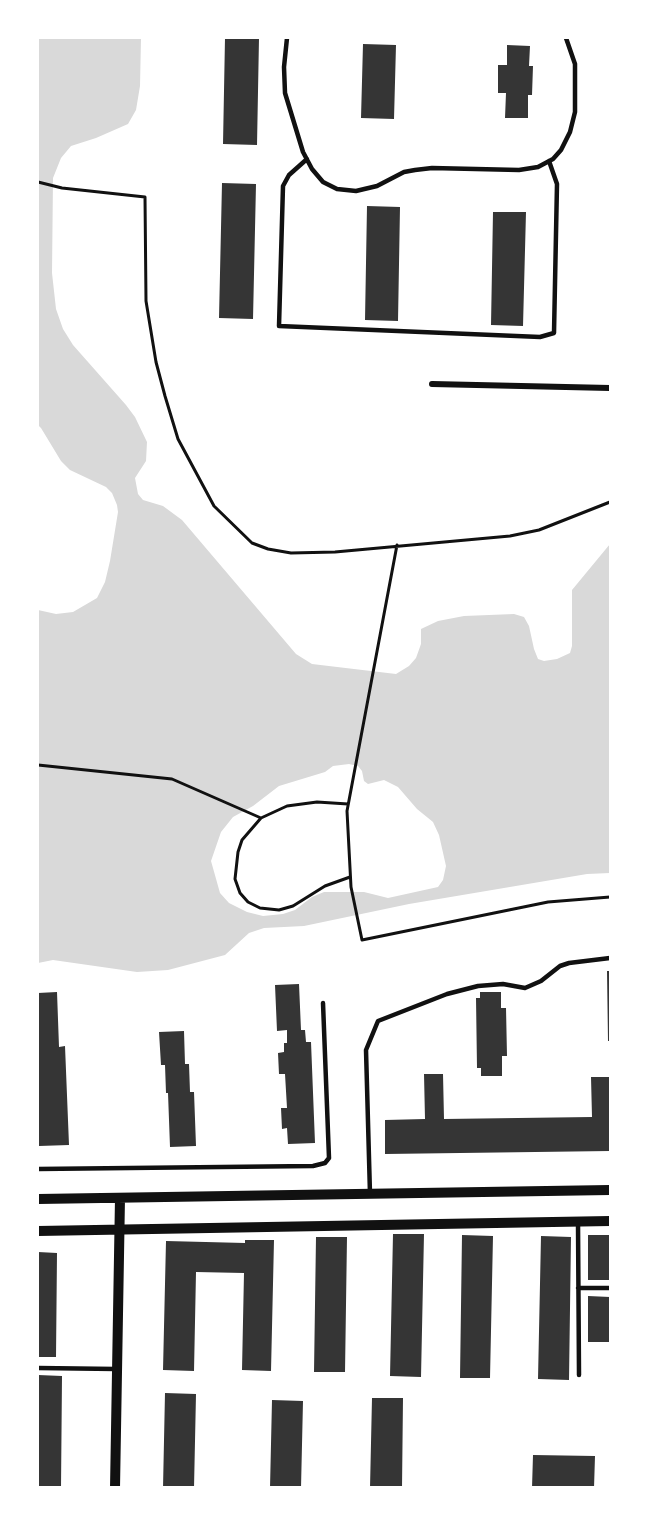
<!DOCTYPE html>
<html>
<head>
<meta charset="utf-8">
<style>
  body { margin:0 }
  #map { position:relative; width:648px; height:1525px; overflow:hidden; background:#fff; font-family:"Titillium Web",sans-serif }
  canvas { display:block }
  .frame { position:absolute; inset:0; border:39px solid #fff; pointer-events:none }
</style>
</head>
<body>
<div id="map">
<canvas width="648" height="1525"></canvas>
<div class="frame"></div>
</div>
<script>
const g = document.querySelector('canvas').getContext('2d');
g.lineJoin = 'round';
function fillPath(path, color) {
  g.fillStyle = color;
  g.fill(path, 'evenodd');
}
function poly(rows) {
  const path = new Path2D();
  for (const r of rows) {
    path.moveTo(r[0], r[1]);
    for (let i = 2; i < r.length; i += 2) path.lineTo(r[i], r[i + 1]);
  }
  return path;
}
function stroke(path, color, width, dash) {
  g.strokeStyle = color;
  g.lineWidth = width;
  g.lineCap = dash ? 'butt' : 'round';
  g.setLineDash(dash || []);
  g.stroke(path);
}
fillPath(poly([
  [38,38,141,38,140,86,136,110,128,124,96,138,71,146,61,158,53,178,52,273,56,309,63,329,73,345,126,405,135,417,147,442,146,461,135,478,138,494,143,500,163,506,182,520,296,654,312,664,396,674,409,666,416,658,421,644,421,629,438,621,464,616,514,614,524,617,529,626,534,649,538,659,544,661,557,659,570,653,572,646,572,590,610,544,610,873,587,874,409,904,304,926,264,928,249,933,225,955,168,970,137,972,53,960,38,963,38,610,56,614,73,612,97,598,105,582,110,561,118,512,117,505,112,493,106,487,70,470,61,461,41,428,38,425],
  [349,764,358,766,362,771,364,781,368,784,384,780,398,787,417,809,433,822,439,835,446,866,443,880,438,887,388,898,364,892,324,892,312,897,295,910,283,914,263,916,247,912,229,903,220,893,211,861,221,832,233,817,253,806,279,786,325,772,333,766]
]), '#d9d9d9');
fillPath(poly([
  [225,38,259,38,257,145,223,144],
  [363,44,396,45,394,119,361,118],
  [507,45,530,46,529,66,533,66,532,95,528,95,528,118,505,118,506,93,498,93,498,65,507,65],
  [222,183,256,184,253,319,219,318],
  [367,206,400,207,398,321,365,320],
  [493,212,526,212,523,326,491,325],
  [607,971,610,971,610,1041,608,1041],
  [299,984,301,1030,305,1030,306,1042,311,1042,315,1143,288,1144,287,1128,282,1129,281,1108,287,1108,285,1074,279,1074,278,1053,284,1052,284,1043,287,1043,287,1030,277,1031,275,985],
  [57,992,59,1047,65,1046,69,1145,39,1146,38,993],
  [480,992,501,992,501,1008,506,1008,507,1056,502,1056,502,1076,481,1076,481,1068,477,1068,476,998,480,998],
  [184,1031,185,1064,189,1064,190,1092,194,1092,196,1146,170,1147,168,1093,166,1093,165,1065,161,1065,159,1032],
  [424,1074,443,1074,444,1119,592,1117,591,1077,610,1077,610,1151,385,1154,385,1120,425,1119],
  [393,1234,424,1234,421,1377,390,1376],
  [462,1235,493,1236,490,1378,460,1378],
  [588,1235,610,1235,610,1280,588,1280],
  [541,1236,571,1237,569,1380,538,1379],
  [316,1237,347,1237,345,1372,314,1372],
  [245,1240,274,1240,271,1371,242,1370,244,1273,196,1272,194,1371,163,1370,166,1241,245,1243],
  [38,1252,57,1253,56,1357,38,1357],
  [588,1296,610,1297,610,1342,588,1342],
  [38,1375,62,1376,61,1488,38,1488],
  [165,1393,196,1394,194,1488,163,1488],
  [372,1398,403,1398,402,1488,370,1488],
  [272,1400,303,1401,301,1488,270,1488],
  [533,1455,595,1456,594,1488,532,1488]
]), '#353535');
stroke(poly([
  [38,182,62,188,145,197,146,301,156,362,165,396,178,439,214,506,252,543,268,549,291,553,335,552,510,536,539,530,610,502],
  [397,545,347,811,351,887,362,940,548,902,610,897],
  [38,765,172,779,261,818],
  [348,804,317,802,287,806,261,818,242,840,238,852,235,879,240,893,248,902,260,908,279,910,293,906,325,886,350,877]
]), '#111', 3);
stroke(poly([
  [287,38,284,67,285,93,303,152,312,169,323,182,337,189,356,191,377,186,404,172,415,170,432,168,519,170,538,167,553,159,561,150,570,132,575,112,575,64,566,38],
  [307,159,289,175,283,186,279,326,540,337,554,333,557,184,549,161],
  [38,1169,313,1166,325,1163,329,1158,323,1003],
  [370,1194,366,1050,378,1021,447,994,478,986,503,984,525,988,541,981,560,966,569,963,610,958],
  [578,1222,579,1375],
  [578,1288,610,1288],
  [38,1368,116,1369]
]), '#111', 4.5);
stroke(poly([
  [432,384,610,388]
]), '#111', 6);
stroke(poly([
  [38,1199,610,1190],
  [38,1231,610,1221],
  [115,1488,120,1198]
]), '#111', 10);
</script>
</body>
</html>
